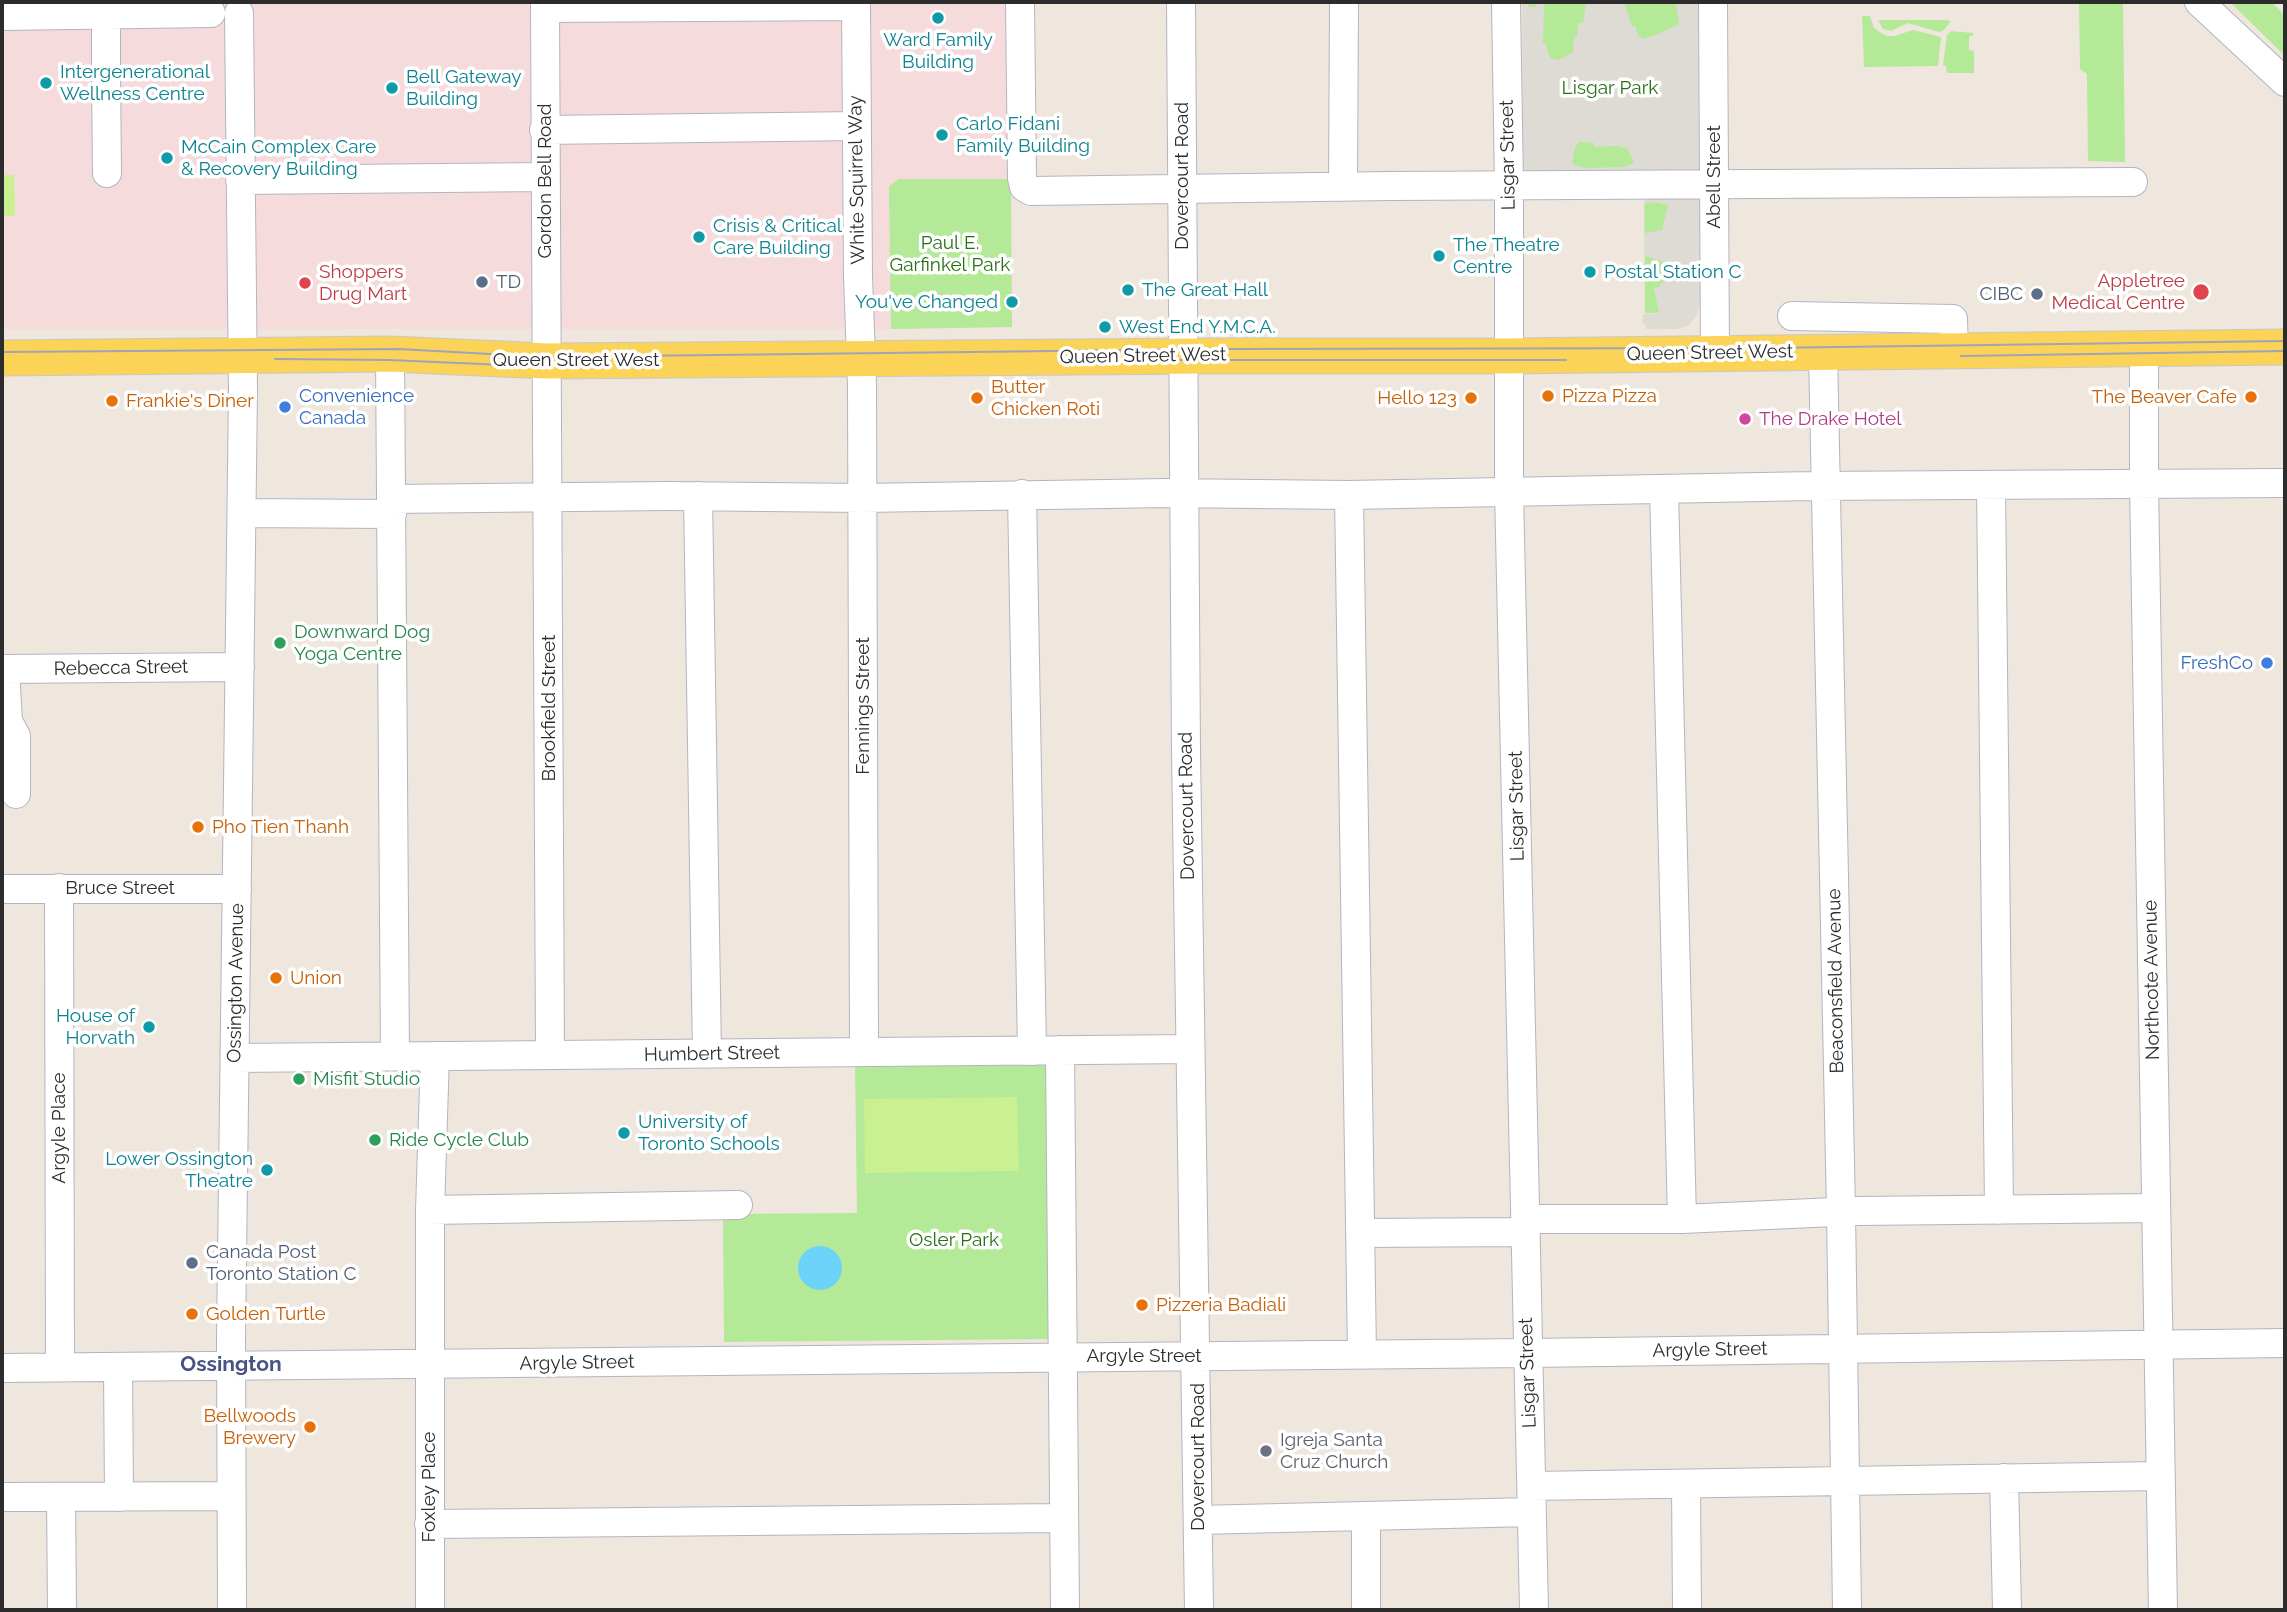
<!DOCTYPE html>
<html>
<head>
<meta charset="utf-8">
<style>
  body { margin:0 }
  #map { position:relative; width:2287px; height:1612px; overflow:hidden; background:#efe7de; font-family:Raleway,sans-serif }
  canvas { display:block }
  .frame { position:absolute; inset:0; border:4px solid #2c2c2c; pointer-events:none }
</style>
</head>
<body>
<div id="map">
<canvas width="2287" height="1612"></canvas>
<div class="frame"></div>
</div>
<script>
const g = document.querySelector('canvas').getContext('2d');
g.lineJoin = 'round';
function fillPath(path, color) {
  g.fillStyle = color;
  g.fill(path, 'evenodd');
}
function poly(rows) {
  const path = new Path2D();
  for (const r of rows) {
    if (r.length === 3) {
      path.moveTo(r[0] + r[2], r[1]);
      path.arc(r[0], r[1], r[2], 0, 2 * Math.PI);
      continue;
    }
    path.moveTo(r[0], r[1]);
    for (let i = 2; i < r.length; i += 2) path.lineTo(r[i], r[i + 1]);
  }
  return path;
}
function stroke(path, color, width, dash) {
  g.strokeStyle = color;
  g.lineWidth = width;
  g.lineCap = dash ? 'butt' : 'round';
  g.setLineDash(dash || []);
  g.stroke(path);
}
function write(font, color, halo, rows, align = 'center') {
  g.font = font + ' Raleway,sans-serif';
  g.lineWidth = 7;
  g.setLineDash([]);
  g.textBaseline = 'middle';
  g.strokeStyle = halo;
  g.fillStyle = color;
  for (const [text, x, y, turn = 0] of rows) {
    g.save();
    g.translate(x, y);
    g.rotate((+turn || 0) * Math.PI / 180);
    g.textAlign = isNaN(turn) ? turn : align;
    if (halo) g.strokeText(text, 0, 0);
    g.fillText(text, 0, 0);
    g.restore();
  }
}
fillPath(poly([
  [2,2,1010,2,1012,327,891,329,2,329]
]), '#f6dbdd');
fillPath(poly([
  [1528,2,1690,2,1693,312,1645,313,1644,175,1529,176],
  [2079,2,2123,2,2125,162,2088,161,2087,74,2080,69],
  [2230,2,2272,2,2285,16,2285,56],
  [1862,16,1870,16,1874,28,1886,36,1895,36,1913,30,1941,37,1938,66,1864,67],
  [1878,20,1946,20,1951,21,1944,30,1939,32,1908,23,1891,31,1883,29],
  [1951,31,1973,33,1973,36,1969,36,1969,50,1974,51,1974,73,1947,73,1946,66,1943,65,1947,35],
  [899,179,1011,179,1012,327,891,329,889,186],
  [855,1064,1053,1065,1054,1339,724,1342,723,1214,857,1213]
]), '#b3e997');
fillPath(poly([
  [2,175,14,175,15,216,2,216],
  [1017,1097,1019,1171,865,1173,864,1099]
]), '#c9f192');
fillPath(poly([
  [1522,2,1527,2,1528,7,1535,7,1536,2,1544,2,1543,44,1546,44,1550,58,1559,60,1573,52,1574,37,1577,37,1578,23,1583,23,1586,2,1627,2,1625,5,1632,26,1635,26,1637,33,1642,39,1656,35,1679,24,1676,2,1683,5,1683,2,1699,2,1700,304,1697,315,1689,325,1677,329,1646,329,1646,325,1643,324,1643,314,1659,313,1654,288,1660,287,1660,284,1666,280,1661,261,1645,256,1645,233,1662,230,1668,205,1654,202,1644,204,1644,175,1523,176],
  [1579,142,1594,143,1594,147,1618,146,1628,149,1634,163,1624,167,1586,168,1572,164,1575,148]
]), '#dedbd5');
fillPath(poly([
  [820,1268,22]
]), '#6ad3f7');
const minor = poly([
  [545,2,550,1055],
  [856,2,858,276,862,386,864,1052],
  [1020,2,1022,178,1024,187,1031,191,1391,186,2133,182],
  [1181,2,1186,751,1199,1610],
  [1506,2,1509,186,1509,491,1534,1610],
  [1713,2,1715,353],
  [2199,2,2285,82],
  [545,8,856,6],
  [2,16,211,13],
  [106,65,106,15],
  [106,75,107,173],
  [544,130,857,126],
  [240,180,544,177],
  [1343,187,1344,2],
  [1792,316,1953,319,1954,351],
  [2144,349,2144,484,2163,1610],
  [1823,352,1841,1211,1847,1610],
  [390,354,395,1056],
  [1991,485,1999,1210],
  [1664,489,1682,1219],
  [1022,494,1032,1051],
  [1349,495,1362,1354],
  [698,496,707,1054],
  [391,499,667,496,863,498,1166,493,1349,495,1813,486,2285,483],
  [242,513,392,514],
  [2,669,240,667],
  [5,669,8,721,16,736,16,794],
  [59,888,60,1367],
  [2,889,237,889],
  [1060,1050,1065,1610],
  [235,1058,1190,1049],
  [430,1210,738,1205],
  [1526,1219,1682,1219,1856,1211,2156,1208],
  [1360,1233,1526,1232],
  [118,1367,119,1497],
  [2,1368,1527,1353,2285,1343],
  [2004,1478,2007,1610],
  [1686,1485,1687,1610],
  [1532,1486,2160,1476],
  [2,1497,230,1496],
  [61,1497,62,1610],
  [1366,1517,1366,1610],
  [1198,1520,1531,1512],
  [429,1524,1064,1518],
  [232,1610,231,1338,243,390,239,13],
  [430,1610,430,1210,435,1056]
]);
const major = poly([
  [2,358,390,354,547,361,1208,356,1509,356,2285,347]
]);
stroke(minor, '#b2b5c1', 30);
stroke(major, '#c8c8c8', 37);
stroke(minor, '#fff', 28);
stroke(major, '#fbd357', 35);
stroke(poly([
  [2,352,398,349,546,357,1225,349,1764,348,2285,341],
  [1961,356,2285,351],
  [275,359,389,360,551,367],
  [1160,360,1566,360]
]), '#a0a4b8', 2);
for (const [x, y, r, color] of [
  [938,18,7,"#0f9aa8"],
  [46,83,7,"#0f9aa8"],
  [392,88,7,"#0f9aa8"],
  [942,135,7,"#0f9aa8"],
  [167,158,7,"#0f9aa8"],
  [699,237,7,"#0f9aa8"],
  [1439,256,7,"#0f9aa8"],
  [1590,272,7,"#0f9aa8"],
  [482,282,7,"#5c6f8a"],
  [305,283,7,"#e0444e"],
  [1128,290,7,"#0f9aa8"],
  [2201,292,9,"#e0444e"],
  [2037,294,7,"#5c6f8a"],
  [1012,302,7,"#0f9aa8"],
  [1105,327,7,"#0f9aa8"],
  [1548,396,7,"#e8710a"],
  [2251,397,7,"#e8710a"],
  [977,398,7,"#e8710a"],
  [1471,398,7,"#e8710a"],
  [112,401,7,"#e8710a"],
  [285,407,7,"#3f7fe0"],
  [1745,419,7,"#d1479c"],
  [280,643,7,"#2e9e5b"],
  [2267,663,7,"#3f7fe0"],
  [198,827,7,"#e8710a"],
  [276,978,7,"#e8710a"],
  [149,1027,7,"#0f9aa8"],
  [299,1079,7,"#2e9e5b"],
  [624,1133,7,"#0f9aa8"],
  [375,1140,7,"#2e9e5b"],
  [267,1170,7,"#0f9aa8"],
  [192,1263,7,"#5c6f8a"],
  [1142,1305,7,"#e8710a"],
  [192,1314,7,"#e8710a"],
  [310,1427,7,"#e8710a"],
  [1266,1451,7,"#6b7280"]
]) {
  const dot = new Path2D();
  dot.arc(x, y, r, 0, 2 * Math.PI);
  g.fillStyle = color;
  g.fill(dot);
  stroke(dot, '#fff', 2.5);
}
write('19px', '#0d838f', '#fff', [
  ["Ward Family",938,40,"center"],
  ["Building",938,62,"center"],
  ["Intergenerational",60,72],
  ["Wellness Centre",60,94],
  ["Bell Gateway",406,77],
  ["Building",406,99],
  ["Carlo Fidani",956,124],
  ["Family Building",956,146],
  ["McCain Complex Care",181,147],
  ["& Recovery Building",181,169],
  ["Crisis & Critical",713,226],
  ["Care Building",713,248],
  ["The Theatre",1453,245],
  ["Centre",1453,267],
  ["Postal Station C",1604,272],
  ["The Great Hall",1142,290],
  ["You've Changed",998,302,"right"],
  ["West End Y.M.C.A.",1119,327],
  ["House of",135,1016,"right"],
  ["Horvath",135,1038,"right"],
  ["University of",638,1122],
  ["Toronto Schools",638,1144],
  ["Lower Ossington",253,1159,"right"],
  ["Theatre",253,1181,"right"]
], 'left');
write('19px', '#297015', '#fff', [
  ["Lisgar Park",1610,88],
  ["Paul E.",950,243],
  ["Garfinkel Park",950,265],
  ["Osler Park",954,1240]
]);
write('19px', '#2c2c2c', '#fff', [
  ["Lisgar Street",1508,155,-91],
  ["Dovercourt Road",1182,176,-90],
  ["Abell Street",1714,177,-90],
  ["White Squirrel Way",857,180,-91],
  ["Gordon Bell Road",545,181,-90],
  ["Queen Street West",1710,353,-1],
  ["Queen Street West",1143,356,-1],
  ["Queen Street West",576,360],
  ["Rebecca Street",121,668,-1],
  ["Fennings Street",863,706,-90],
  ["Brookfield Street",549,708,-90],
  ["Dovercourt Road",1187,806,-91],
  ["Lisgar Street",1517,806,-91],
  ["Bruce Street",120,888],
  ["Northcote Avenue",2152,980,-91],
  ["Beaconsfield Avenue",1836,981,-91],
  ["Ossington Avenue",236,983,-89],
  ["Humbert Street",712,1054,-1],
  ["Argyle Place",59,1128,-90],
  ["Argyle Street",1710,1350,-1],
  ["Argyle Street",1144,1356],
  ["Argyle Street",577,1363,-1],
  ["Lisgar Street",1528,1373,-92],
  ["Dovercourt Road",1198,1457,-90],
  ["Foxley Place",429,1487,-90]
]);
write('19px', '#be3a42', '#fff', [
  ["Shoppers",319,272],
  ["Drug Mart",319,294],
  ["Appletree",2185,281,"right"],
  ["Medical Centre",2185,303,"right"]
], 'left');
write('19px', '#4e5e75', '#fff', [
  ["TD",496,282],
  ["CIBC",2023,294,"right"],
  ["Canada Post",206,1252],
  ["Toronto Station C",206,1274]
], 'left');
write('19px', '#c56008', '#fff', [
  ["Butter",991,387],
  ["Chicken Roti",991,409],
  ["Pizza Pizza",1562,396],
  ["The Beaver Cafe",2237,397,"right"],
  ["Hello 123",1457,398,"right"],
  ["Frankie's Diner",126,401],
  ["Pho Tien Thanh",212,827],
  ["Union",290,978],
  ["Pizzeria Badiali",1156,1305],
  ["Golden Turtle",206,1314],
  ["Bellwoods",296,1416,"right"],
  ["Brewery",296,1438,"right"]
], 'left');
write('19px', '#366cbe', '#fff', [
  ["Convenience",299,396],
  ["Canada",299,418],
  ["FreshCo",2253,663,"right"]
], 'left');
write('19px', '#b23c85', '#fff', [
  ["The Drake Hotel",1759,419]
], 'left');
write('19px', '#27864d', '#fff', [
  ["Downward Dog",294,632],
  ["Yoga Centre",294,654],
  ["Misfit Studio",313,1079],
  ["Ride Cycle Club",389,1140]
], 'left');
write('19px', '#5b616d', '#fff', [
  ["Igreja Santa",1280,1440],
  ["Cruz Church",1280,1462]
], 'left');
write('bold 21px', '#495381', '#fff', [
  ["Ossington",231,1365]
]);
</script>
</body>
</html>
